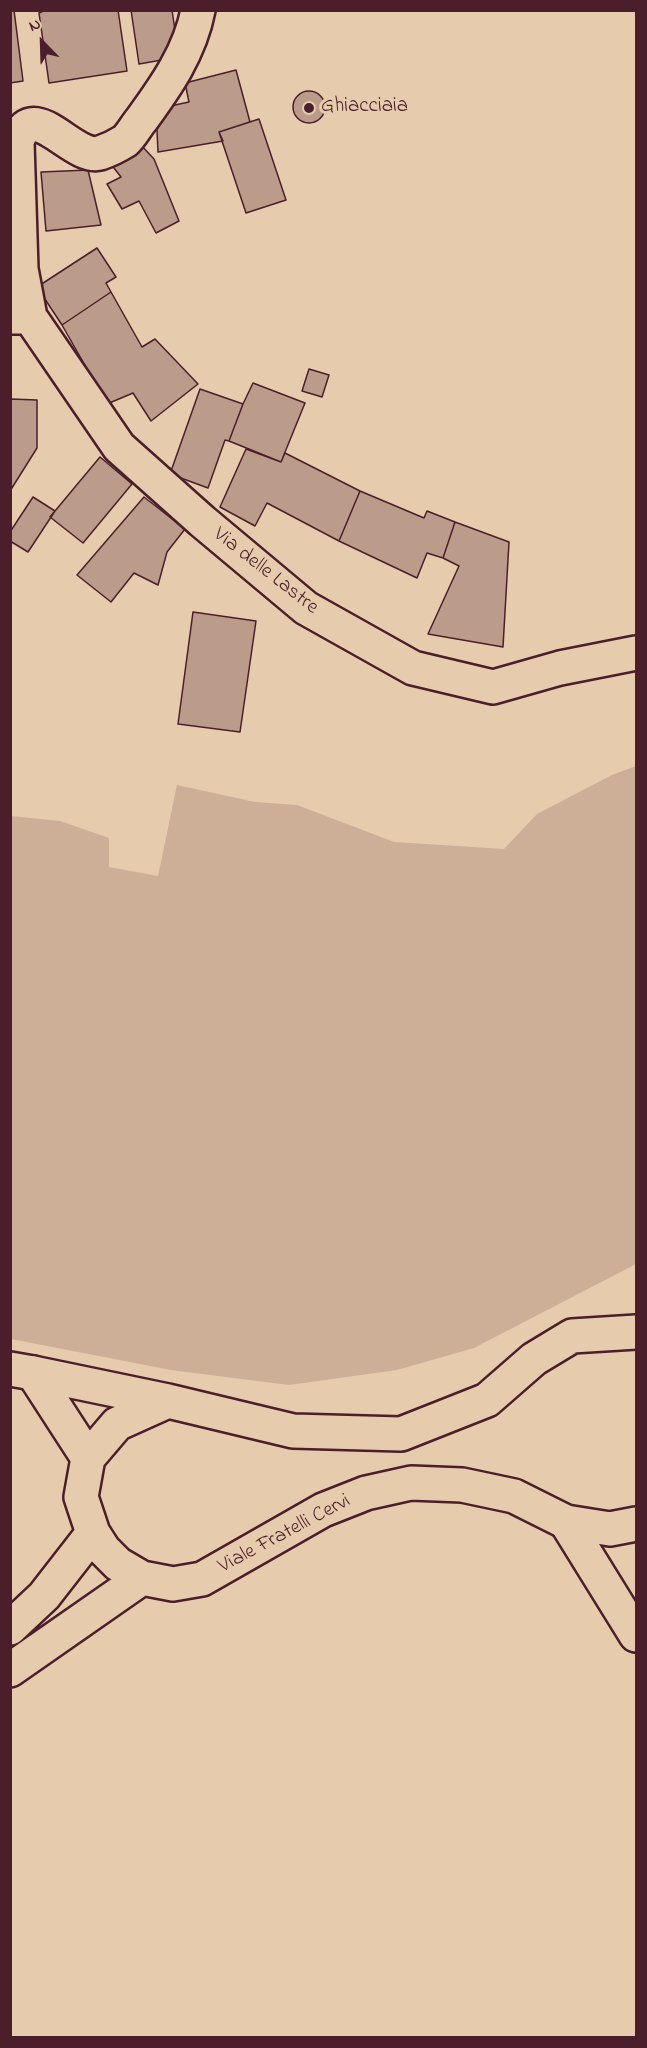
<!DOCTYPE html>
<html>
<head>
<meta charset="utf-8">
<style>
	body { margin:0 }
	#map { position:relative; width:647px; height:2048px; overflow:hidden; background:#e6cbad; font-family:"Indie Flower",sans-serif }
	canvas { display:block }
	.frame { position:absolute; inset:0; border:12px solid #4a1f2b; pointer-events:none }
	.north { position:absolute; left:12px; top:12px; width:60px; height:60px; -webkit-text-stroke:4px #e6cbad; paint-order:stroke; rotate:337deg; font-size:16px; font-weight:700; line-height:24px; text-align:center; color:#4a1f2b }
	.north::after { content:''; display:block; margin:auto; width:21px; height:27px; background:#4a1f2b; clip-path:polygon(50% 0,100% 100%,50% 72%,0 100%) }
</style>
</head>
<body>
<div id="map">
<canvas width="647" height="2048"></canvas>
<div class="frame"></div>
<div class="north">N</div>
</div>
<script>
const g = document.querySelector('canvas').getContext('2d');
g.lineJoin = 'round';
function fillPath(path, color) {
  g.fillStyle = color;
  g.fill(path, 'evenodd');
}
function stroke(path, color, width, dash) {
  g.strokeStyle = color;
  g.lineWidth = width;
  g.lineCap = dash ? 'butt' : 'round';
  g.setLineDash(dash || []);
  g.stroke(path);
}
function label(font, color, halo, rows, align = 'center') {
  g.font = font + ' "Indie Flower",sans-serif';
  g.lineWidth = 6;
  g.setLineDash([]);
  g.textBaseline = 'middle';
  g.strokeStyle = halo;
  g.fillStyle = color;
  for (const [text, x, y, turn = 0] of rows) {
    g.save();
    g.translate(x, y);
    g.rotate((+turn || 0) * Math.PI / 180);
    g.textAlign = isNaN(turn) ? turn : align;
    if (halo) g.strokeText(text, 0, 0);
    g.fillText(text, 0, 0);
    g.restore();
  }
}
const green = new Path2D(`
	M636,766V1264L474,1348L397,1370L289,1385L171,1370L11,1339V816L60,821L109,838V867L158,876L177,785L255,802L297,805L394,842L504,849L537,814L612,775Z`);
const building = new Path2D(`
	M10,10H14L23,81L10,83Z
	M46,10H118L127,71L49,83L39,13Z
	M131,10H172L179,57L139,64Z
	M236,70L250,122L219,132L223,141L158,152L156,109L189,102L185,83Z
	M293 107a16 16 0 1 1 32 0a16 16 0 1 1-32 0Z
	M259,119L286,200L246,213L219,132Z
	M139,143L154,159L179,221L156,233L139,201L122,209L107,184L121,177L110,163Z
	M88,170L101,225L46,231L41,172Z
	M97,248L116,277L106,283L111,292L62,325L37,287Z
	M111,292L142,347L155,339L198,384L151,421L133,393L107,404L62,325Z
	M309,369L329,375L322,397L302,391Z
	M253,383L305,403L281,462L229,441L243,404Z
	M200,389L243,404L229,441L225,440L208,488L170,474Z
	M10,399L37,400V448L10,491Z
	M246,449L281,462L285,453L360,491L339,541L267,503L255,526L220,507Z
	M100,457L132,484L83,543L50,517Z
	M360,491L424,518L427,511L455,522L443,558L427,553L417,578L339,541Z
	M33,497L55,511L28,552L10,541V532Z
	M144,497L185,529L167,552L158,585L134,573L111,602L77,575Z
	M455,522L509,542L503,647L428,634L459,566L443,558Z
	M193,612L256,621L240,732L178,724Z`);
const street = new Path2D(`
	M10,317H30L119,447L202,521L306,608L413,668L493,687L560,668L636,653
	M30,317L21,269L17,142C32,94 73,161 100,153C109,150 117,146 125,141C131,136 136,126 142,119C166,86 190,52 198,10
	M10,1369L33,1373
	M566,1522L636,1635`);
const primary = new Path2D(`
	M33,1373L168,1401L293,1431L401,1434L487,1400L534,1359L572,1336L636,1332
	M33,1373L88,1458
	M168,1401L117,1424L88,1458L81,1497L93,1533L104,1550L118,1564L142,1578L173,1584L202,1579L323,1510L366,1493L411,1483L462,1485L514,1496L566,1522L610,1529L636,1524
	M10,1628L44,1596L93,1533
	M10,1670L142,1578`);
const markers = [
	[309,108,6,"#4a1f2b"]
];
const poiNames = [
	["Ghiacciaia",321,108]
];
const streetNames = [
	["Via delle Lastre",265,572,38],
	["Viale Fratelli Cervi",285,1535,-28]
];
fillPath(green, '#cdaf98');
fillPath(building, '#bb9b89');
stroke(building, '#4a1f2b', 1.5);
stroke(street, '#4a1f2b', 38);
stroke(primary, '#4a1f2b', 38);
stroke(street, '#e6cbad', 33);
stroke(primary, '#e6cbad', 33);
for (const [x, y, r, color] of markers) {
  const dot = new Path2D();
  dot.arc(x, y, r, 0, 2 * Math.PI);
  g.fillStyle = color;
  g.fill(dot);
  stroke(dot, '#e6cbad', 2);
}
label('21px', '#4a1f2b', '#e6cbad', poiNames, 'left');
label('21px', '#4a1f2b', '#e6cbad', streetNames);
</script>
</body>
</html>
